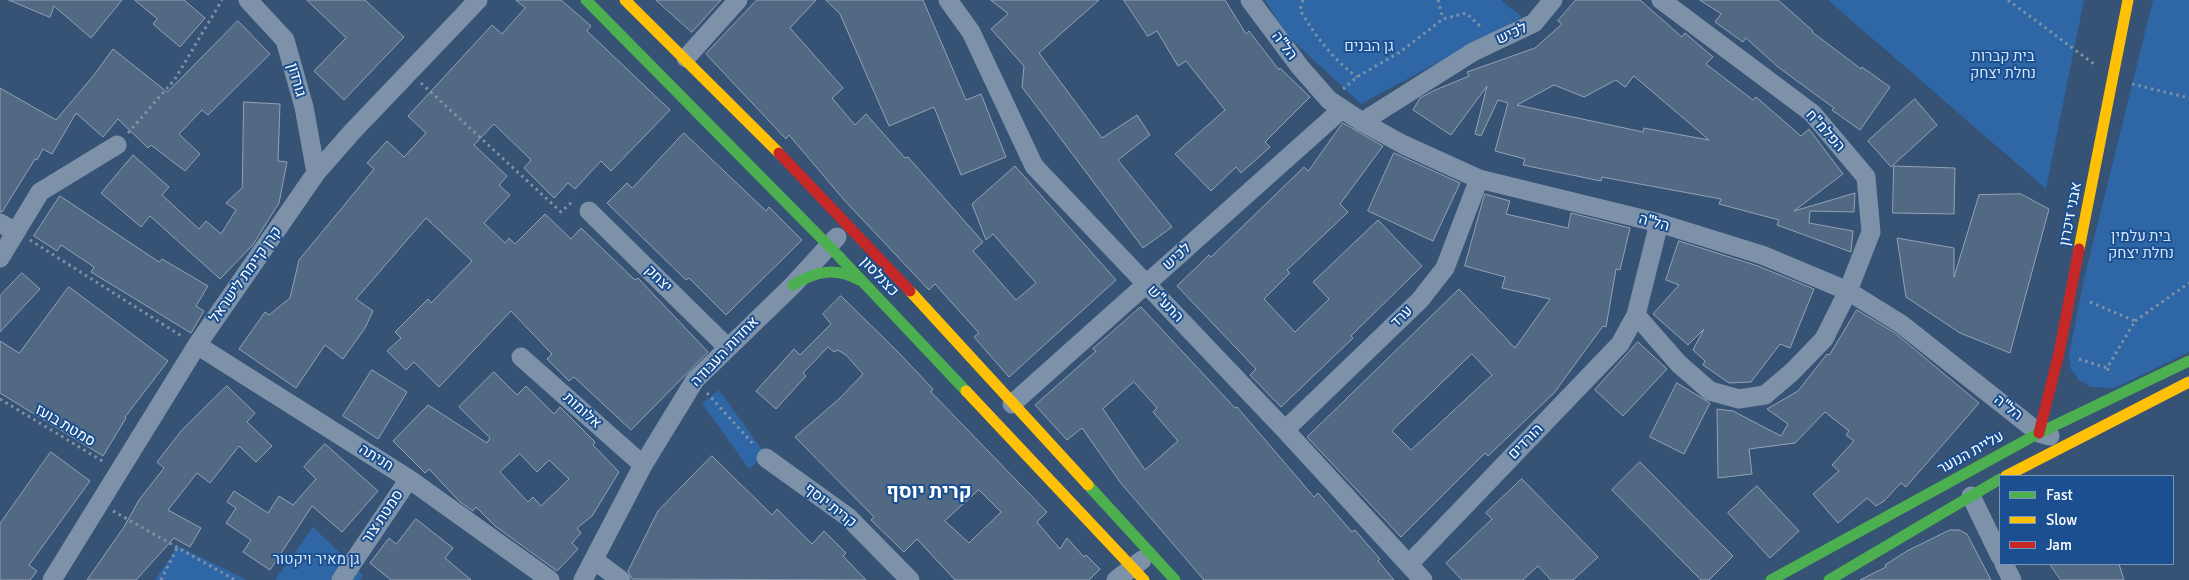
<!DOCTYPE html>
<html>
<head>
<meta charset="utf-8">
<style>
	body { margin:0 }
	#map { position:relative; width:2189px; height:580px; overflow:hidden; background:#365274; font-family:Signika,sans-serif }
	canvas { display:block }
	.legend { position:absolute; left:1999px; top:475px; width:175px; height:90px; box-sizing:border-box; background:#1b4f8f; border:1px solid #7695bc; margin:0; padding:6px 9px; list-style:none; font-size:15px; color:#fff }
	.legend li { display:flex; align-items:center; gap:10px; height:25px }
	.legend b { width:25px; border:1px solid #7695bc }
</style>
</head>
<body>
<div id="map">
<canvas width="2189" height="580"></canvas>
<ul class="legend">
<li><b style="height:6px;background:#4caf50"></b>Fast</li>
<li><b style="height:6px;background:#ffc107"></b>Slow</li>
<li><b style="height:6px;background:#c62828"></b>Jam</li>
</ul>
</div>
<script>
const g = document.querySelector('canvas').getContext('2d');
g.lineJoin = 'round';
function fillPath(path, color) {
  g.fillStyle = color;
  g.fill(path, 'evenodd');
}
function stroke(path, color, width, dash) {
  g.strokeStyle = color;
  g.lineWidth = width;
  g.lineCap = dash ? 'butt' : 'round';
  g.setLineDash(dash || []);
  g.stroke(path);
}
function label(font, color, halo, rows, align = 'center') {
  g.font = font + ' Signika,Heebo,sans-serif';
  g.lineWidth = 4;
  g.setLineDash([]);
  g.textBaseline = 'middle';
  g.strokeStyle = halo;
  g.fillStyle = color;
  for (const [text, x, y, turn = 0] of rows) {
    g.save();
    g.translate(x, y);
    g.rotate((+turn || 0) * Math.PI / 180);
    g.textAlign = isNaN(turn) ? turn : align;
    if (halo) g.strokeText(text, 0, 0);
    g.fillText(text, 0, 0);
    g.restore();
  }
}
const green = new Path2D(`
	M1265,0H1501L1522,17L1361,104L1287,35Z
	M1828,0H2084L2046,189Z
	M2153,0H2189V352L2115,388L2091,387L2079,380L2070,368L2069,355L2084,279Z
	M719,390L766,455L749,469L702,403Z
	M313,527L363,575L360,580H275Z
	M178,546L247,580H155Z`);
const building = new Path2D(`
	M9,0H122L91,38L54,6L50,17Z
	M135,0H184L205,18L180,47L153,24L157,19Z
	M307,0H365L404,37L344,100L314,71L346,38Z
	M516,0H561L591,26L587,31L670,110L611,171L601,161L575,189L568,183L554,198L524,168L531,160L494,124L474,145L507,176L499,185L510,195L484,223L505,243L509,238L515,244L545,214L571,239L581,228L635,280L638,278L708,352L631,430L574,377L569,381L547,359L552,354L511,311L439,387L414,362L406,370L387,351L401,338L395,332L428,299L431,303L472,261L426,218L356,299L373,311L365,328L343,359L325,345L296,388L239,349L265,312L269,315L290,298L299,260L374,169L367,163L387,141L404,157L426,133L408,116L492,25L502,34L525,8Z
	M656,0H721L692,32Z
	M757,0H816L790,28L843,88L832,98L855,125L866,114L905,158L908,157L983,242L973,251L1016,300L1036,283L993,234L986,240L972,204L1015,166L1116,280L1009,377L974,337L979,333L935,284L929,290L845,201L789,135L786,139L706,54Z
	M826,0H923L966,100L981,94L1006,157L961,175L934,107L889,126L840,14Z
	M991,0H1099L1039,53L1102,138L1137,115L1150,135L1118,160L1172,227L1143,248L1022,87L1024,66L991,29L1008,14Z
	M1124,0H1225L1246,34L1249,31L1279,70L1280,68L1310,97L1265,142L1270,147L1241,173L1236,167L1211,191L1175,154L1225,110L1186,61L1178,66L1157,31L1148,36Z
	M1576,0H1640L1682,37L1685,33L1713,57L1706,64L1753,100L1756,97L1801,136L1809,129L1843,174L1794,211L1855,193L1854,212L1810,211L1809,223L1853,231L1851,252L1777,225L1779,220L1719,204L1721,199L1602,177L1601,181L1523,165L1525,159L1495,151L1508,103L1498,100L1481,136L1475,134L1487,86L1451,135L1413,110L1420,98L1433,91L1469,76L1467,72L1535,48L1562,24L1558,21ZM1634,76L1709,140L1644,128L1643,132L1517,105L1554,85L1584,97L1616,80L1625,87Z
	M1700,0H1778L1813,31L1812,32L1861,69L1862,67L1890,87L1860,130L1832,110L1834,108L1778,67L1746,38L1743,42L1715,22L1721,14Z
	M238,21L270,54L208,115L202,110L179,134L200,154L185,171L151,145L148,148L118,119L103,137L76,113L52,154L43,149L37,160L35,159L2,212H0V88L56,120L94,75L113,49L167,92Z
	M1915,99L1937,125L1891,167L1868,141Z
	M244,102L280,104L278,161L287,162L279,203L252,246L220,279L150,216L141,227L101,193L133,155L169,187L162,195L199,229L206,221L221,234L236,210L226,203L242,188Z
	M1343,123L1383,146L1340,204L1348,212L1287,270L1290,273L1264,299L1295,332L1329,299L1313,282L1378,220L1422,266L1351,336L1353,338L1281,407L1250,375L1256,369L1177,286L1209,255L1211,257L1304,167L1308,171Z
	M684,133L766,211L769,207L802,240L726,315L689,278L686,280L607,203L627,183L632,188Z
	M1394,153L1460,183L1433,241L1368,211Z
	M1894,166L1955,168L1954,214L1893,213Z
	M1485,194L1510,201L1506,214L1568,228L1571,213L1630,228L1620,270L1616,269L1606,327L1603,326L1554,393L1488,456L1485,453L1401,537L1307,437L1459,289L1515,348L1550,299L1502,288L1505,277L1465,266ZM1472,354L1492,375L1411,450L1392,431Z
	M2021,194L2049,209L2010,353L1960,333L1906,297L1897,238L1954,248V277L1979,195Z
	M60,196L159,262L162,259L208,286L196,306L204,311L191,333L91,272L94,267L61,245L57,251L34,236Z
	M1679,241L1758,266L1814,289L1790,348L1780,344L1751,382L1729,383L1703,365L1705,361L1693,350L1704,329L1688,345L1653,314L1679,285L1666,280Z
	M22,273L40,289L0,332V296Z
	M69,287L168,361L125,417L126,418L103,456L0,393V341L19,353Z
	M841,296L897,351L933,389L931,392L1047,512L1037,522L1060,549L1067,538L1084,557L1086,555L1100,569L1089,580H955L917,539L904,552L871,520L874,517L795,437L839,399L863,374L846,355L838,350L834,352L828,347L803,373L806,376L776,409L756,391L794,349L800,355L831,324L823,314ZM979,490L1001,512L969,543L945,521Z
	M1141,307L1235,408L1237,407L1314,497L1318,493L1352,532L1355,530L1380,559L1378,561L1394,580H1204L1120,482L1082,428L1067,440L1035,405L1096,351L1093,349ZM1134,382L1157,408L1153,412L1178,441L1145,470L1103,409Z
	M1857,310L1895,333L1979,403L1906,487L1901,483L1884,501L1876,506L1867,498L1838,523L1813,494L1839,471L1832,465L1854,441L1846,435L1849,431L1825,412L1795,443L1749,449L1752,474L1718,478L1717,409L1733,411L1781,436L1788,424L1767,409L1798,391L1827,354L1829,355Z
	M1638,342L1667,369L1623,416L1595,390Z
	M372,370L407,392L378,439L343,416Z
	M494,372L517,395L526,386L554,414L560,407L595,442L593,445L619,472L592,516L577,528L581,533L572,543L578,549L557,571L495,526L476,507L473,511L460,502L429,469L425,473L393,441L428,405L487,443L490,438L459,407ZM520,454L537,472L549,460L569,479L541,506L533,497L528,502L500,472Z
	M1677,383L1710,403L1684,454L1650,437Z
	M227,386L255,413L247,422L272,446L256,462L239,446L210,483L197,473L168,510L201,528L190,547L174,538L136,580H87L124,527L139,500L164,468L157,462L182,430Z
	M325,444L378,491L342,532L312,506L270,570L243,552L251,540L226,523L236,508L227,502L234,491L268,513L279,496L293,505L316,479L304,467Z
	M51,452L90,481L29,565L37,571L30,580H0V524Z
	M712,456L772,515L777,509L812,544L824,531L846,553L843,556L866,580L632,579L628,571L658,511Z
	M1640,462L1733,556L1709,580H1701L1612,490Z
	M1522,479L1598,557L1573,580H1551L1538,566L1523,580H1462L1446,563L1492,519L1486,513Z
	M1757,486L1799,531L1770,558L1728,513Z
	M416,519L453,548L445,558L471,580H391L370,563L389,538L396,544Z
	M1950,530H1959L1967,534L1991,580H1860L1886,567L1885,565L1907,551Z
	M2050,564H2119L2124,580H2061Z`);
const path = new Path2D(`
	M1303,0L1300,10C1316,37 1332,58 1357,77
	M1438,0L1443,19
	M2008,0L2094,64
	M421,83L561,212L574,200
	M2132,84L2189,98
	M1343,89L1357,77L1400,52L1443,19L1466,13L1482,28
	M128,133L175,79L222,0
	M30,240L183,337
	M2090,302L2135,321L2107,368L2111,374
	M2135,321L2189,283
	M2079,359L2107,368
	M707,393L755,446
	M0,399L104,462
	M113,511L235,580
	M161,580L178,546`);
const street = new Path2D(`
	M248,0L285,40L304,107L316,173
	M948,0L971,32L1034,166L1285,430L1423,580
	M1250,0L1300,67L1329,100L1362,122L1404,145L1479,179L1659,223L1762,255L1848,291L1901,324L2039,433L2050,436
	M686,58L738,0
	M1362,122L1473,52L1534,23L1553,0
	M589,211L727,347
	M0,223L16,232
	M1659,223L1636,315L1679,364L1710,391L1739,399L1765,395L1792,372L1824,339L1848,291L1871,232L1866,177L1812,113L1661,0
	M0,258L40,192L117,145
	M197,345L409,479L550,580
	M521,357L643,465
	M1012,404L1341,110
	M1285,430L1420,300L1445,268L1479,179
	M766,458L848,517L910,580
	M1971,496L2000,556
	M594,560L621,580
	M1409,564L1620,344L1636,315
	M2004,564L2012,580
	M52,580L197,345L316,173L352,132L478,0
	M341,580L409,479
	M583,580L643,465L695,380L793,285L837,237
	M1116,580L1142,560`);
const fast = new Path2D(`
	M586,0L830,247L966,391
	M793,285C816,271 835,267 859,280
	M1088,485L1175,580
	M1771,580L2039,433L2189,361
	M1829,580L2000,479`);
const slow = new Path2D(`
	M625,0L779,153
	M2079,249L2128,0
	M910,291L1088,485
	M966,391L1144,580
	M2006,476L2189,382`);
const jam = new Path2D(`
	M779,153L910,291
	M2039,433L2059,353L2079,249`);
const streetNames = [
	["לכיש",1512,34,-25],
	["הל\"ה",1284,46,53],
	["גורדון",296,80,74],
	["הפלמ\"ח",1825,131,48],
	["אבני זיכרון",2071,214,-79],
	["הל\"ה",1654,223,15],
	["לכיש",1177,257,-42],
	["קרן קיימת לישראל",246,275,-55],
	["כצנלסון",879,277,47],
	["יצחק",658,279,45],
	["התע\"ש",1165,304,46],
	["ערד",1402,317,-44],
	["אחדות העבודה",725,352,-46],
	["הל\"ה",2008,408,38],
	["אלומות",582,411,42],
	["סמטת בועז",65,426,31],
	["הורדים",1526,442,-46],
	["עליית הנוער",1971,453,-29],
	["חניתה",376,458,32],
	["קרית יוסף",830,506,38],
	["סמטת צור",383,517,-56]
];
const parkNames = [
	["גן הבנים",1369,47],
	["בית קברות",2003,57],
	["נחלת יצחק",2003,74],
	["בית עלמין",2141,237],
	["נחלת יצחק",2141,254],
	["גן מאיר ויקטור",316,560]
];
const districtNames = [
	["קרית יוסף",929,493]
];
fillPath(green, '#2f66a5');
fillPath(building, '#526984');
stroke(building, '#92a2b6', 1);
stroke(path, '#7d92a8', 3, [2.5, 4]);
stroke(street, '#7d92a8', 19);
stroke(fast, '#4caf50', 11);
stroke(slow, '#ffc107', 11);
stroke(jam, '#c62828', 11);
label('15px', '#fff', '#1b4f8f', streetNames);
label('15px', '#cfe3fa', '#1b4f8f', parkNames);
label('bold 20px', '#fff', '#1b4f8f', districtNames);
</script>
</body>
</html>
